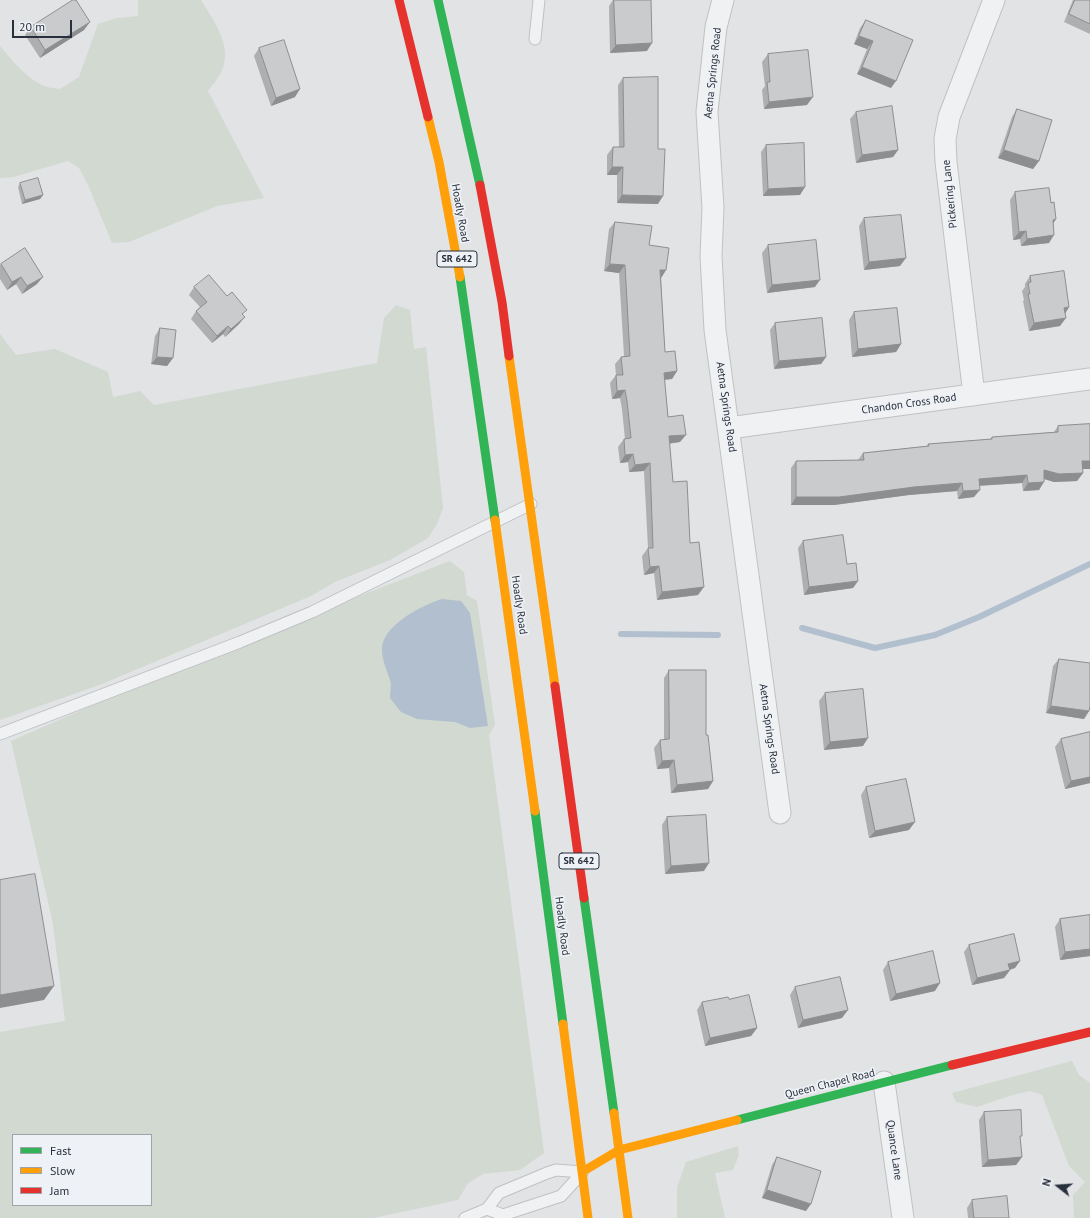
<!DOCTYPE html>
<html>
<head>
<meta charset="utf-8">
<style>
	body { margin:0 }
	#map { position:relative; width:1090px; height:1218px; overflow:hidden; background:#e1e3e5; font-family:"PT Sans",sans-serif }
	canvas { display:block }
	.legend { position:absolute; left:12px; top:1134px; width:140px; height:72px; box-sizing:border-box; background:#eef1f5; border:1px solid #9fa4ab; margin:0; padding:5px 7px; list-style:none; font-size:12px; color:#29303d }
	.legend li { display:flex; align-items:center; gap:8px; height:20px }
	.legend b { width:20px; border:1px solid #9fa4ab }
	.north { position:absolute; left:1038px; top:1166px; width:40px; height:40px; -webkit-text-stroke:3px #eef1f5; paint-order:stroke; rotate:287deg; font-size:11px; font-weight:700; line-height:16px; text-align:center; color:#29303d }
	.north::after { content:''; display:block; margin:auto; width:14px; height:18px; background:#29303d; clip-path:polygon(50% 0,100% 100%,50% 72%,0 100%) }
	.scale { position:absolute; left:12px; top:20px; width:60px; height:18px; box-sizing:border-box; border:2px solid #29303d; border-top:0; padding-left:5px; font-size:12px; line-height:14px; white-space:nowrap; color:#29303d; -webkit-text-stroke:3px #eef1f5; paint-order:stroke }
</style>
</head>
<body>
<div id="map">
<canvas width="1090" height="1218"></canvas>
<ul class="legend">
<li><b style="height:5px;background:#30b455"></b>Fast</li>
<li><b style="height:5px;background:#ff9f0a"></b>Slow</li>
<li><b style="height:5px;background:#e5322d"></b>Jam</li>
</ul>
<div class="north">N</div>
<div class="scale">20 m</div>
</div>
<script>
const g = document.querySelector('canvas').getContext('2d');
g.lineJoin = 'round';
function fillPath(path, color) {
  g.fillStyle = color;
  g.fill(path, 'evenodd');
}
function stroke(path, color, width, dash) {
  g.strokeStyle = color;
  g.lineWidth = width;
  g.lineCap = dash ? 'butt' : 'round';
  g.setLineDash(dash || []);
  g.stroke(path);
}
function label(font, color, halo, rows, align = 'center') {
  g.font = font + ' "PT Sans",sans-serif';
  g.lineWidth = 3.5;
  g.setLineDash([]);
  g.textBaseline = 'middle';
  g.strokeStyle = halo;
  g.fillStyle = color;
  for (const [text, x, y, turn = 0] of rows) {
    g.save();
    g.translate(x, y);
    g.rotate((+turn || 0) * Math.PI / 180);
    g.textAlign = isNaN(turn) ? turn : align;
    if (halo) g.strokeText(text, 0, 0);
    g.fillText(text, 0, 0);
    g.restore();
  }
}
const green = new Path2D(`
	M138,0H201C213,20 233,46 222,70C219,78 212,85 208,91L264,198L217,206L129,242L112,243L88,185L79,168L68,161L13,177L0,178V46C12,60 27,79 44,86C49,88 55,88 60,89L79,77L98,24L117,18L138,16Z
	M396,305L410,310L414,349L426,347L443,508L437,524L428,538L390,560L335,582L311,596L102,684L0,720V334L16,355L55,349L108,372L113,397L140,391L154,405L377,363L384,318Z
	M450,561L464,572L467,595L477,601L495,725L489,735L544,1153L520,1170L483,1174L468,1183L458,1200L373,1218H0V1032L65,1021L53,924L11,741L214,652ZM13,1135H151V1205H13Z
	M1072,1061L1079,1075L1090,1083V1218H1074L1073,1195L1085,1182L1069,1166L1042,1095L1030,1091L1009,1096L977,1107L956,1102L952,1093Z
	M738,1146L739,1155L733,1170L715,1173L725,1218H677V1187L686,1162Z`);
const water = new Path2D(`
	M442,599L461,601L470,613L488,726L470,728L455,722L417,719L401,712L390,698C390,692 392,685 390,680C387,670 382,660 382,650C381,626 422,605 442,599Z`);
const stream = new Path2D(`
	M802,628L875,648L935,635L979,617L1090,564
	M621,634L718,635`);
const lane = new Path2D(`
	M535,39L539,0
	M0,734L240,642L312,612L531,504
	M487,1209L503,1215L561,1196L582,1173
	M465,1218L487,1209L499,1193L547,1173L556,1170L582,1172`);
const street = new Path2D(`
	M723,0L716,27L707,112L713,208L711,256L715,330L780,813
	M974,395L946,162L945,139L949,117L994,0
	M729,428L1090,379
	M884,1082L903,1218`);
const fast = new Path2D(`
	M438,0L480,185
	M460,277L495,520
	M535,811L563,1024
	M584,898L614,1113
	M737,1120L952,1065`);
const slow = new Path2D(`
	M428,117L439,162L460,277
	M509,356L555,686
	M495,520L535,811
	M563,1024L588,1218
	M614,1113L628,1218
	M582,1172L619,1150L737,1120`);
const jam = new Path2D(`
	M399,0L428,117
	M480,185L502,302L509,356
	M555,686L584,898
	M952,1065L1090,1032`);
const wall = new Path2D(`
	M613,0H651L647,51L610,53L609,6Z
	M1073,0H1090V34L1064,22Z
	M866,20L891,88L857,74L867,49L854,44L860,28Z
	M31,27L84,30L40,58L25,35Z
	M259,48L295,97L271,106L254,56Z
	M768,54L807,105L764,109L762,90L765,86L762,62Z
	M623,78L658,204L617,203V175H607V155L613,147H619L618,85Z
	M1017,109L1039,161L1033,169L998,158L1012,117Z
	M856,112L898,150L893,157L856,163L850,119Z
	M766,145L800,195L763,196L761,152Z
	M20,183L43,195L40,199L22,204L18,187Z
	M1015,192L1051,203L1056,219L1053,224L1049,243L1021,246L1020,239L1013,240L1010,200Z
	M864,218L900,266L864,270L859,226Z
	M615,222L649,245L666,270L661,278L665,352L677,371L672,379L664,380L668,417L680,442L669,444L673,482L690,543L698,595L657,600L654,573L644,575L642,556L648,548L644,471L629,472L628,462L620,463L618,447L624,439H625L622,409L620,398L612,399L610,383L616,375L615,364L621,357L624,356L619,273L604,271L609,229Z
	M768,245L815,287L767,293L762,253Z
	M1,264L37,284L22,294L16,284L7,290L0,279V265Z
	M1030,276L1069,307L1065,314L1060,326L1029,331L1023,301L1024,300L1022,291L1025,287V284Z
	M194,287L227,296L243,315L239,324L225,337L223,334L212,343L191,319L196,311L200,307L189,295Z
	M854,312L901,344L896,352L852,357L849,320Z
	M775,323L826,357L821,364L774,369L770,330Z
	M160,328L173,358L167,366L151,364L155,336Z
	M1090,424V469H1082L1083,473L1077,481L1054,482L1044,479L1039,490L1023,491L1022,483L979,486L974,497L958,499L957,491L909,495L834,505H791V468L796,461L858,460L863,453L927,446L928,444L990,439L992,437L1054,432L1058,426Z
	M803,541L847,564L858,581L853,588L804,595L798,548Z
	M1059,659L1089,711L1084,719L1046,713L1053,666Z
	M669,670L706,735L713,781L708,789L671,793L669,768L657,769L654,748L660,740H664V678Z
	M825,693L863,746L824,750L819,701Z
	M1090,732V783L1065,789L1055,747L1061,739Z
	M866,787L909,830L869,838L861,795Z
	M667,817L704,871L665,874L662,825Z
	M1090,915V956L1060,960L1055,927L1060,919Z
	M969,945L1015,968L1010,970L1004,978L972,985L964,952Z
	M888,962L935,991L890,1001L883,970Z
	M795,987L842,1018L798,1028L790,995Z
	M729,999L757,1028L751,1036L705,1046L697,1010L702,1002Z
	M984,1112L1020,1139L1022,1157L1016,1165L982,1167L979,1120Z
	M777,1157L806,1211L762,1198L772,1165Z
	M972,1200L1009,1218H968L967,1208Z`);
const shadedWall = new Path2D(`
	M90,22L84,30L40,58L45,50Z
	M859,36L873,41L867,49L854,44Z
	M652,43L647,51L610,53L616,45Z
	M862,67L896,81L891,88L857,74Z
	M300,89L295,97L271,106L276,98Z
	M813,97L807,105L764,109L769,102Z
	M898,150L893,157L856,163L862,155Z
	M1004,150L1039,161L1033,169L998,158Z
	M612,167H623L617,175H607Z
	M805,187L800,195L763,196L768,189Z
	M43,195L40,199L22,204L25,200Z
	M622,195L663,196L658,204L617,203Z
	M1056,219L1051,227L1053,220Z
	M1026,231L1020,239L1013,240L1019,232Z
	M1054,235L1049,243L1021,246L1027,239Z
	M906,258L900,266L864,270L869,262Z
	M610,264L625,265L619,273L604,271Z
	M660,270H666L661,278Z
	M21,277L16,284L7,290L12,282Z
	M43,277L37,284L22,294L27,286Z
	M820,280L815,287L767,293L772,285Z
	M1069,307L1064,315V308Z
	M245,317L239,324L225,337L231,329Z
	M1066,318L1060,326L1029,331L1034,323Z
	M228,326L223,334L212,343L217,336Z
	M901,344L896,352L852,357L858,349Z
	M157,357L173,358L167,366L151,364Z
	M826,357L821,364L774,369L779,361Z
	M677,371L672,379L658,380L664,373Z
	M625,390L620,398L612,399L617,391Z
	M686,435L680,442L663,444L669,436Z
	M633,454L628,462L620,463L625,455Z
	M1082,461H1090V469H1076Z
	M650,463L644,471L629,472L635,465Z
	M1044,470L1083,473L1077,481L1054,482L1038,477Z
	M1027,475L1022,483L973,486L979,479Z
	M1044,482L1039,490L1023,491L1028,483Z
	M962,483L957,491L909,495L834,505H791L796,497Z
	M980,490L974,497L958,499L963,491Z
	M659,566L654,573L644,575L650,567Z
	M858,581L853,588L804,595L809,587Z
	M704,587L698,595L657,600L662,592Z
	M1051,706L1089,711L1084,719L1046,713Z
	M868,738L863,746L824,750L830,742Z
	M674,760L669,768L657,769L662,761Z
	M1090,777V783L1065,789L1071,781Z
	M713,781L708,789L671,793L677,785Z
	M915,822L909,830L869,838L875,831Z
	M709,863L704,871L665,874L671,866Z
	M1090,949V956L1060,960L1065,952Z
	M1020,961L1015,968L1003,971L1008,964Z
	M1010,970L1004,978L972,985L977,978Z
	M940,983L935,991L890,1001L896,994Z
	M54,986L44,1000L0,1008V995Z
	M848,1010L842,1018L798,1028L803,1020Z
	M757,1028L751,1036L705,1046L710,1038Z
	M1022,1157L1016,1165L982,1167L988,1160Z
	M767,1190L811,1204L806,1211L762,1198Z`);
const building = new Path2D(`
	M73,0H76L90,22L45,50L31,27Z
	M614,0H651L652,43L616,45Z
	M1075,0H1090V24L1069,14Z
	M866,20L913,40L896,81L862,67L873,41L859,36Z
	M284,40L300,89L276,98L259,48Z
	M808,50L813,97L769,102L767,82H770L768,54Z
	M658,77V149H665L663,196L622,195L623,167H612L613,147H624L623,78Z
	M892,106L898,150L862,155L856,112Z
	M1017,109L1052,120L1039,161L1004,150Z
	M804,143L805,187L768,189L766,145Z
	M38,178L43,195L25,200L20,183Z
	M1049,188L1051,203L1054,202L1056,219L1053,220L1054,235L1027,239L1026,231L1019,232L1015,192Z
	M901,215L906,258L869,262L864,218Z
	M615,222L652,226L649,245L669,248L666,270H660L665,352L675,351L677,371L664,373L668,417L683,415L686,435L669,436L673,482L687,481L690,543L699,542L704,587L662,592L659,566L650,567L648,548H653L650,463L635,465L633,454L625,455L624,439L631,438L627,401L625,390L617,391L616,375H623L621,357L630,356L625,265L610,264Z
	M816,240L820,280L772,285L768,245Z
	M25,248L43,277L27,286L21,277L12,282L1,264Z
	M1064,271L1069,307L1064,308L1066,318L1034,323L1028,294H1030L1028,283L1031,282L1030,276Z
	M209,275L227,296L232,292L247,310L242,314L245,317L231,329L228,326L217,336L196,311L207,302L194,287Z
	M897,308L901,344L858,349L854,312Z
	M822,318L826,357L779,361L775,323Z
	M160,328L176,330L173,358L157,357Z
	M1090,424V461H1082L1083,473L1059,474L1044,470V482L1028,483L1027,475L979,479L980,490L963,491L962,483L914,487L839,497H796V461L864,460L863,453L929,446L928,444L992,439V437L1058,432V426Z
	M843,535L847,564L856,563L858,581L809,587L803,541Z
	M1059,659L1090,663V706L1089,711L1051,706Z
	M669,670H706V735H708L713,781L677,785L674,760L662,761L660,740L669,739Z
	M863,689L868,738L830,742L825,693Z
	M1090,732V777L1071,781L1061,739Z
	M906,779L915,822L875,831L866,787Z
	M706,815L709,863L671,866L667,817Z
	M35,874L54,986L0,995V880Z
	M1090,915V949L1065,952L1060,919Z
	M1014,934L1020,961L1008,964L1010,970L977,978L969,945Z
	M933,951L940,983L896,994L888,962Z
	M840,977L848,1010L803,1020L795,987Z
	M749,995L757,1028L710,1038L702,1002L728,997L729,999Z
	M1021,1110L1022,1136H1020L1022,1157L988,1160L984,1112Z
	M777,1157L821,1171L811,1204L767,1190Z
	M1007,1196L1009,1218H974L972,1200Z`);
const shields = [
	[457,259,40],
	[579,861,40]
];
const shieldNames = [
	["SR 642",457,259],
	["SR 642",579,861]
];
const streetNames = [
	["Aetna Springs Road",713,73,-84],
	["Pickering Lane",950,194,-96],
	["Hoadly Road",460,213,80],
	["Chandon Cross Road",909,404,-8],
	["Aetna Springs Road",726,407,82],
	["Hoadly Road",519,605,82],
	["Aetna Springs Road",769,729,82],
	["Hoadly Road",562,926,83],
	["Queen Chapel Road",830,1084,-14],
	["Quance Lane",894,1150,82]
];
fillPath(green, '#d1d9d1');
fillPath(water, '#b1bfce');
stroke(stream, '#b1bfce', 6);
stroke(lane, '#bfc1c3', 13);
stroke(street, '#bfc1c3', 23);
stroke(lane, '#f0f1f2', 11);
stroke(street, '#f0f1f2', 21);
stroke(fast, '#30b455', 9);
stroke(slow, '#ff9f0a', 9);
stroke(jam, '#e5322d', 9);
fillPath(wall, '#adafb0');
fillPath(shadedWall, '#8d8e90');
fillPath(building, '#c9cbcd');
stroke(building, '#8d8e90', 1);
for (const [x, y, w] of shields) {
  const box = new Path2D();
  box.roundRect(x - w / 2, y - 8, w, 16, 3);
  g.fillStyle = '#eef1f5';
  g.fill(box);
  stroke(box, '#29303d', 1);
}
label('bold 10px', '#29303d', null, shieldNames);
label('11px', '#29303d', '#eef1f5', streetNames);
</script>
</body>
</html>
